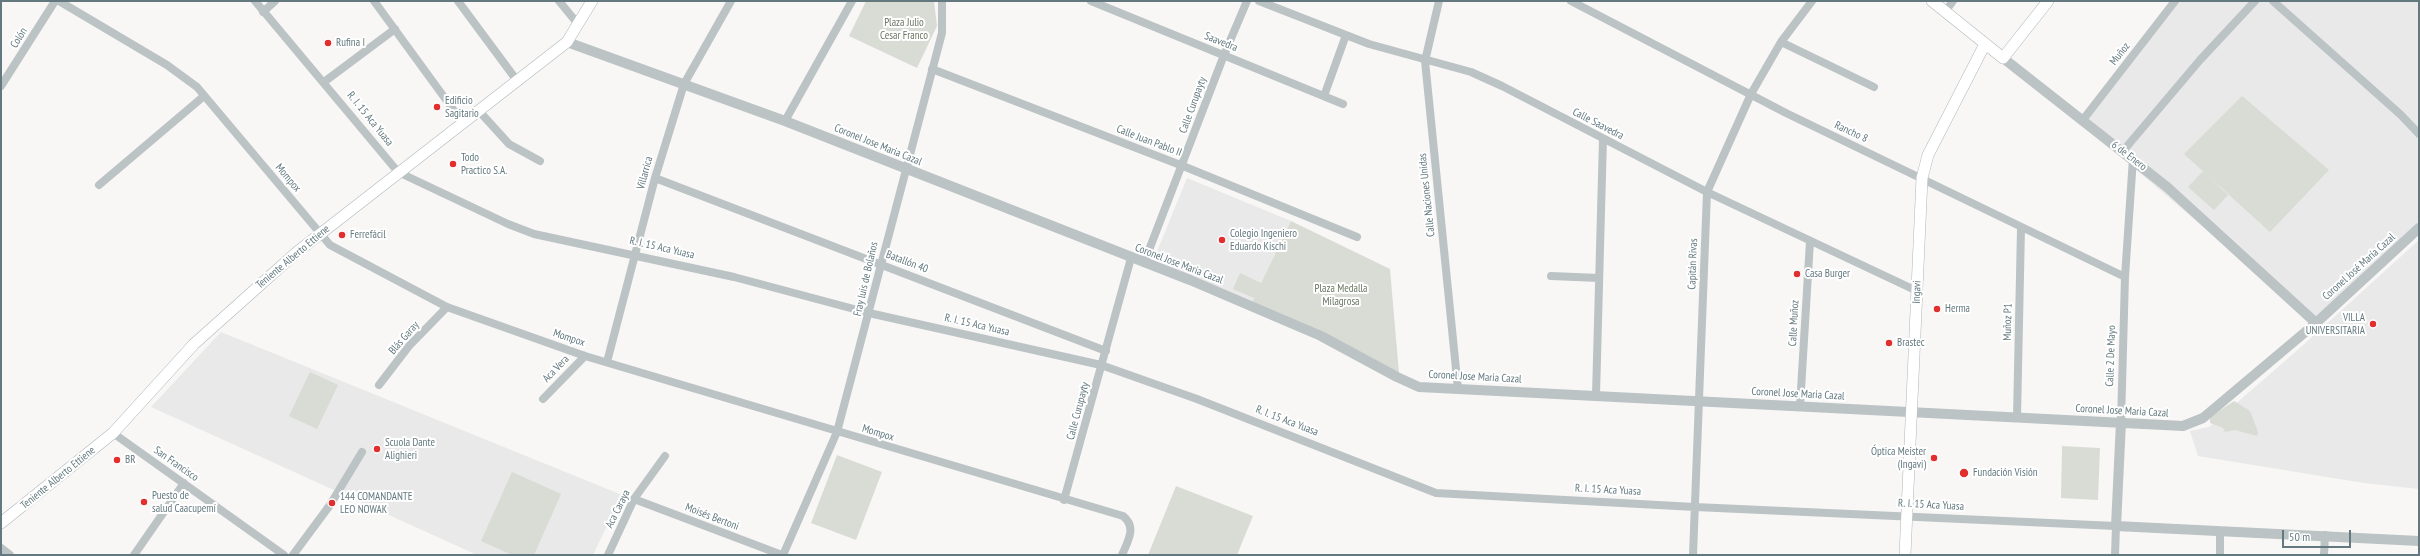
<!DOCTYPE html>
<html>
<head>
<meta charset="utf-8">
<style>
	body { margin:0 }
	#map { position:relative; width:2420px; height:556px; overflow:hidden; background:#f8f7f5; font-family:"PT Sans Narrow",sans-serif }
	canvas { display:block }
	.frame { position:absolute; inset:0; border:2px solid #63797f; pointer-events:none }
	.scale { position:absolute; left:2282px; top:530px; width:69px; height:18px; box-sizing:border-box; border:2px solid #63797f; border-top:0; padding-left:5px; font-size:12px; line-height:14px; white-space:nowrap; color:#63797f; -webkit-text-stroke:3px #fff; paint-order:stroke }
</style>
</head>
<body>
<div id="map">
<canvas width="2420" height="556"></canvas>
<div class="frame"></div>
<div class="scale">50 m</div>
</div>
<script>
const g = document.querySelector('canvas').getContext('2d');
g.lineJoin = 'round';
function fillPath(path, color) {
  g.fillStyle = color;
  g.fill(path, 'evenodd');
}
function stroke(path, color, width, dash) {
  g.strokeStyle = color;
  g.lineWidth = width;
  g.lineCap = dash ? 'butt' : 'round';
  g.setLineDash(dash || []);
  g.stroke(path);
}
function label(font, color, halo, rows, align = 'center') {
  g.font = font + ' "PT Sans Narrow",sans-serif';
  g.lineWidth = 4;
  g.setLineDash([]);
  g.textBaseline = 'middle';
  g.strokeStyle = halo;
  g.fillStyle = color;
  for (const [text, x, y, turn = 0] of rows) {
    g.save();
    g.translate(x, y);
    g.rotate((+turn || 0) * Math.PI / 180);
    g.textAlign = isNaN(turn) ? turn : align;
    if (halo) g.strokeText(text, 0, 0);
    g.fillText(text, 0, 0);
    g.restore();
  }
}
const built = new Path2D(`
	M2172,1H2419V224L2314,321L2081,123Z
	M1187,178L1291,221L1251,303L1154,259Z
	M2419,240V489L2364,483L2198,456L2190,431L2209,427L2301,347Z
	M221,332L622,495L593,555H477L151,407Z`);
const green = new Path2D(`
	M866,1H934L937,26L917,68L849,36Z
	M2242,96L2329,170L2270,232L2184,154Z
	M2203,171L2228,195L2214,210L2188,187Z
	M1291,221L1390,269L1399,373L1251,303L1254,298L1233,289L1240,273L1261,283Z
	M310,372L338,385L317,429L289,416Z
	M2234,401L2250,411L2258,432L2257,436L2235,430L2225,432L2223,428L2210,423V417Z
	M2062,446L2100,448L2098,500L2061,498Z
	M837,455L882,472L856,540L811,523Z
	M512,472L561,494L534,555H512L481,541Z
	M1176,486L1253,516L1237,555H1148Z`);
const minor = new Path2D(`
	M59,1L167,65L197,87L330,245L447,307L585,356L1123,516C1137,527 1128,541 1122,555
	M255,1L398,172L508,224L534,234L734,277L869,313L1101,365L1197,399L1436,493L1695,507L2116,526L2115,555
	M374,1L463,123
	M458,1L518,82
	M559,1L578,24
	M1091,1L1343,104
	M1259,1L1369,44L1471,72L1502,86L1707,192L1917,291
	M1439,1L1425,61L1458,389
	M1571,1L1786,113L2125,277
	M2273,1L2401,115L2419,134
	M263,12L275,1
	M1945,12L1953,1
	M1781,42L1874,87
	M932,69L1183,166L1357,237
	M324,82L395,29
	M1,86L55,1
	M1324,96L1346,35
	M479,111L509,144L540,161
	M785,121L852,1
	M2082,121L2175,1
	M2123,151L2200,60L2255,1
	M655,178L1106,351
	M99,185L204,96
	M1144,263L1224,55L1247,1
	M1551,276L1599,278
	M607,362L655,178L684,84L731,1
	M379,385L409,346L447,307
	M1596,395L1603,139
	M543,399L585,356
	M1800,406L1810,241
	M2017,417L2021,228
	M2121,422L2125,277L2133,158
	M113,433L284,555
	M634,499L782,555
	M1064,500L1131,258
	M1,548L10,555
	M134,555L184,483
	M293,555L330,505L362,452
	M608,555L634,499L665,456
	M783,555L837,432L942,33V1
	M1693,555L1707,192L1751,94L1781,42L1812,1
	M2220,555V531
	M2324,555L2325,535`);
const tertiary = new Path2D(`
	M567,42L785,121L1190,280L1321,336L1397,377L1419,387L2183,426L2203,418L2316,323L2419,228
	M2003,58L2167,187L2316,323
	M2121,422L2116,526L2419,541`);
const secondary = new Path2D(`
	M1932,1L2003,58L2048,1
	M1,523L113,433L194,344L297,252L567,42L592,1
	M1905,555L1922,178L1928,155L1985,44`);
const markers = [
	[328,43,4,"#e02f2d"],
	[437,107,4,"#e02f2d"],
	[453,164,4,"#e02f2d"],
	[342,235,4,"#e02f2d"],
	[1222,240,4,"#e02f2d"],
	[1797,274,4,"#e02f2d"],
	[1937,309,4,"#e02f2d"],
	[2373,324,4,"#e02f2d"],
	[1889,343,4,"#e02f2d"],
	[377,449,4,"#e02f2d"],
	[1934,458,4,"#e02f2d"],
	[117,460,4,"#e02f2d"],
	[1964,473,5,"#e02f2d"],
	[144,502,4,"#e02f2d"],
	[332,503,4,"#e02f2d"]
];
const parkNames = [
	["Plaza Julio",904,23],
	["Cesar Franco",904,36],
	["Plaza Medalla",1341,289],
	["Milagrosa",1341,302]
];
const streetNames = [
	["Colón",19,38,-58],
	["Saavedra",1221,42,22],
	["Muñoz",2120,54,-52],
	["Calle Curupayty",1193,105,-70],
	["R. I. 15 Aca Yuasa",370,119,51],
	["Calle Saavedra",1598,124,27],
	["Rancho 8",1851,132,25],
	["Calle Juan Pablo II",1149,141,21],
	["Coronel Jose Maria Cazal",878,145,22],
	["6 de Enero",2129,156,37],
	["Villarrica",645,173,-75],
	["Mompox",288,178,50],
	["Calle Naciones Unidas",1427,195,-96],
	["R. I. 15 Aca Yuasa",662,248,13],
	["Teniente Alberto Ettiene",293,257,-40],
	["Batallón 40",907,262,21],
	["Coronel Jose Maria Cazal",1179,264,21],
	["Capitán Rivas",1693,264,-88],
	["Coronel José María Cazal",2359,267,-42],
	["Fray luis de Bolaños",866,279,-77],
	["Ingavi",1917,292,-88],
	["Muñoz P1",2008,322,-89],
	["Calle Muñoz",1794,323,-87],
	["R. I. 15 Aca Yuasa",977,325,13],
	["Blás Garay",404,338,-49],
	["Mompox",569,338,19],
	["Calle 2 De Mayo",2111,356,-88],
	["Aca Vera",556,369,-46],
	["Coronel Jose Maria Cazal",1475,377,3],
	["Coronel Jose Maria Cazal",1798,394,3],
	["Calle Curupayty",1078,411,-75],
	["Coronel Jose Maria Cazal",2122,411,3],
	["R. I. 15 Aca Yuasa",1287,421,21],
	["Mompox",878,433,17],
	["San Francisco",176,464,35],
	["Teniente Alberto Ettiene",58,478,-39],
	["R. I. 15 Aca Yuasa",1608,490,3],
	["R. I. 15 Aca Yuasa",1931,505,3],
	["Aca Caraya",618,509,-63],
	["Moisés Bertoni",712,517,21]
];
const poiNames = [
	["Rufina I",336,43],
	["Edificio",445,101],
	["Sagitario",445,114],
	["Todo",461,158],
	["Practico S.A.",461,171],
	["Colegio Ingeniero",1230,234],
	["Eduardo Kischi",1230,247],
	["Ferrefácil",350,235],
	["Casa Burger",1805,274],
	["Herma",1945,309],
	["VILLA",2365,318,"right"],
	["UNIVERSITARIA",2365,331,"right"],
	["Brastec",1897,343],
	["Scuola Dante",385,443],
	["Alighieri",385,456],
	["Óptica Meister",1926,452,"right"],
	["(Ingavi)",1926,465,"right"],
	["BR",125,460],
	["Fundación Visión",1973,473],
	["Puesto de",152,496],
	["salud Caacupemí",152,509],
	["144 COMANDANTE",340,497],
	["LEO NOWAK",340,510]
];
fillPath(built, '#e8e9e8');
fillPath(green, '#d9dcd4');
stroke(secondary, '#aeb7ba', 12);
stroke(minor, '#bcc3c5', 8);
stroke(tertiary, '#bcc3c5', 10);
stroke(secondary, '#fff', 11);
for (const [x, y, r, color] of markers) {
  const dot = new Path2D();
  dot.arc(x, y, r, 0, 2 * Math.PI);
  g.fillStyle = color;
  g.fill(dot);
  stroke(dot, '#fff', 1.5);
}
label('11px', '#6a7762', '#fff', parkNames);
label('11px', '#63797f', '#fff', streetNames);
label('11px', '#63797f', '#fff', poiNames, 'left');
</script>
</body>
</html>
